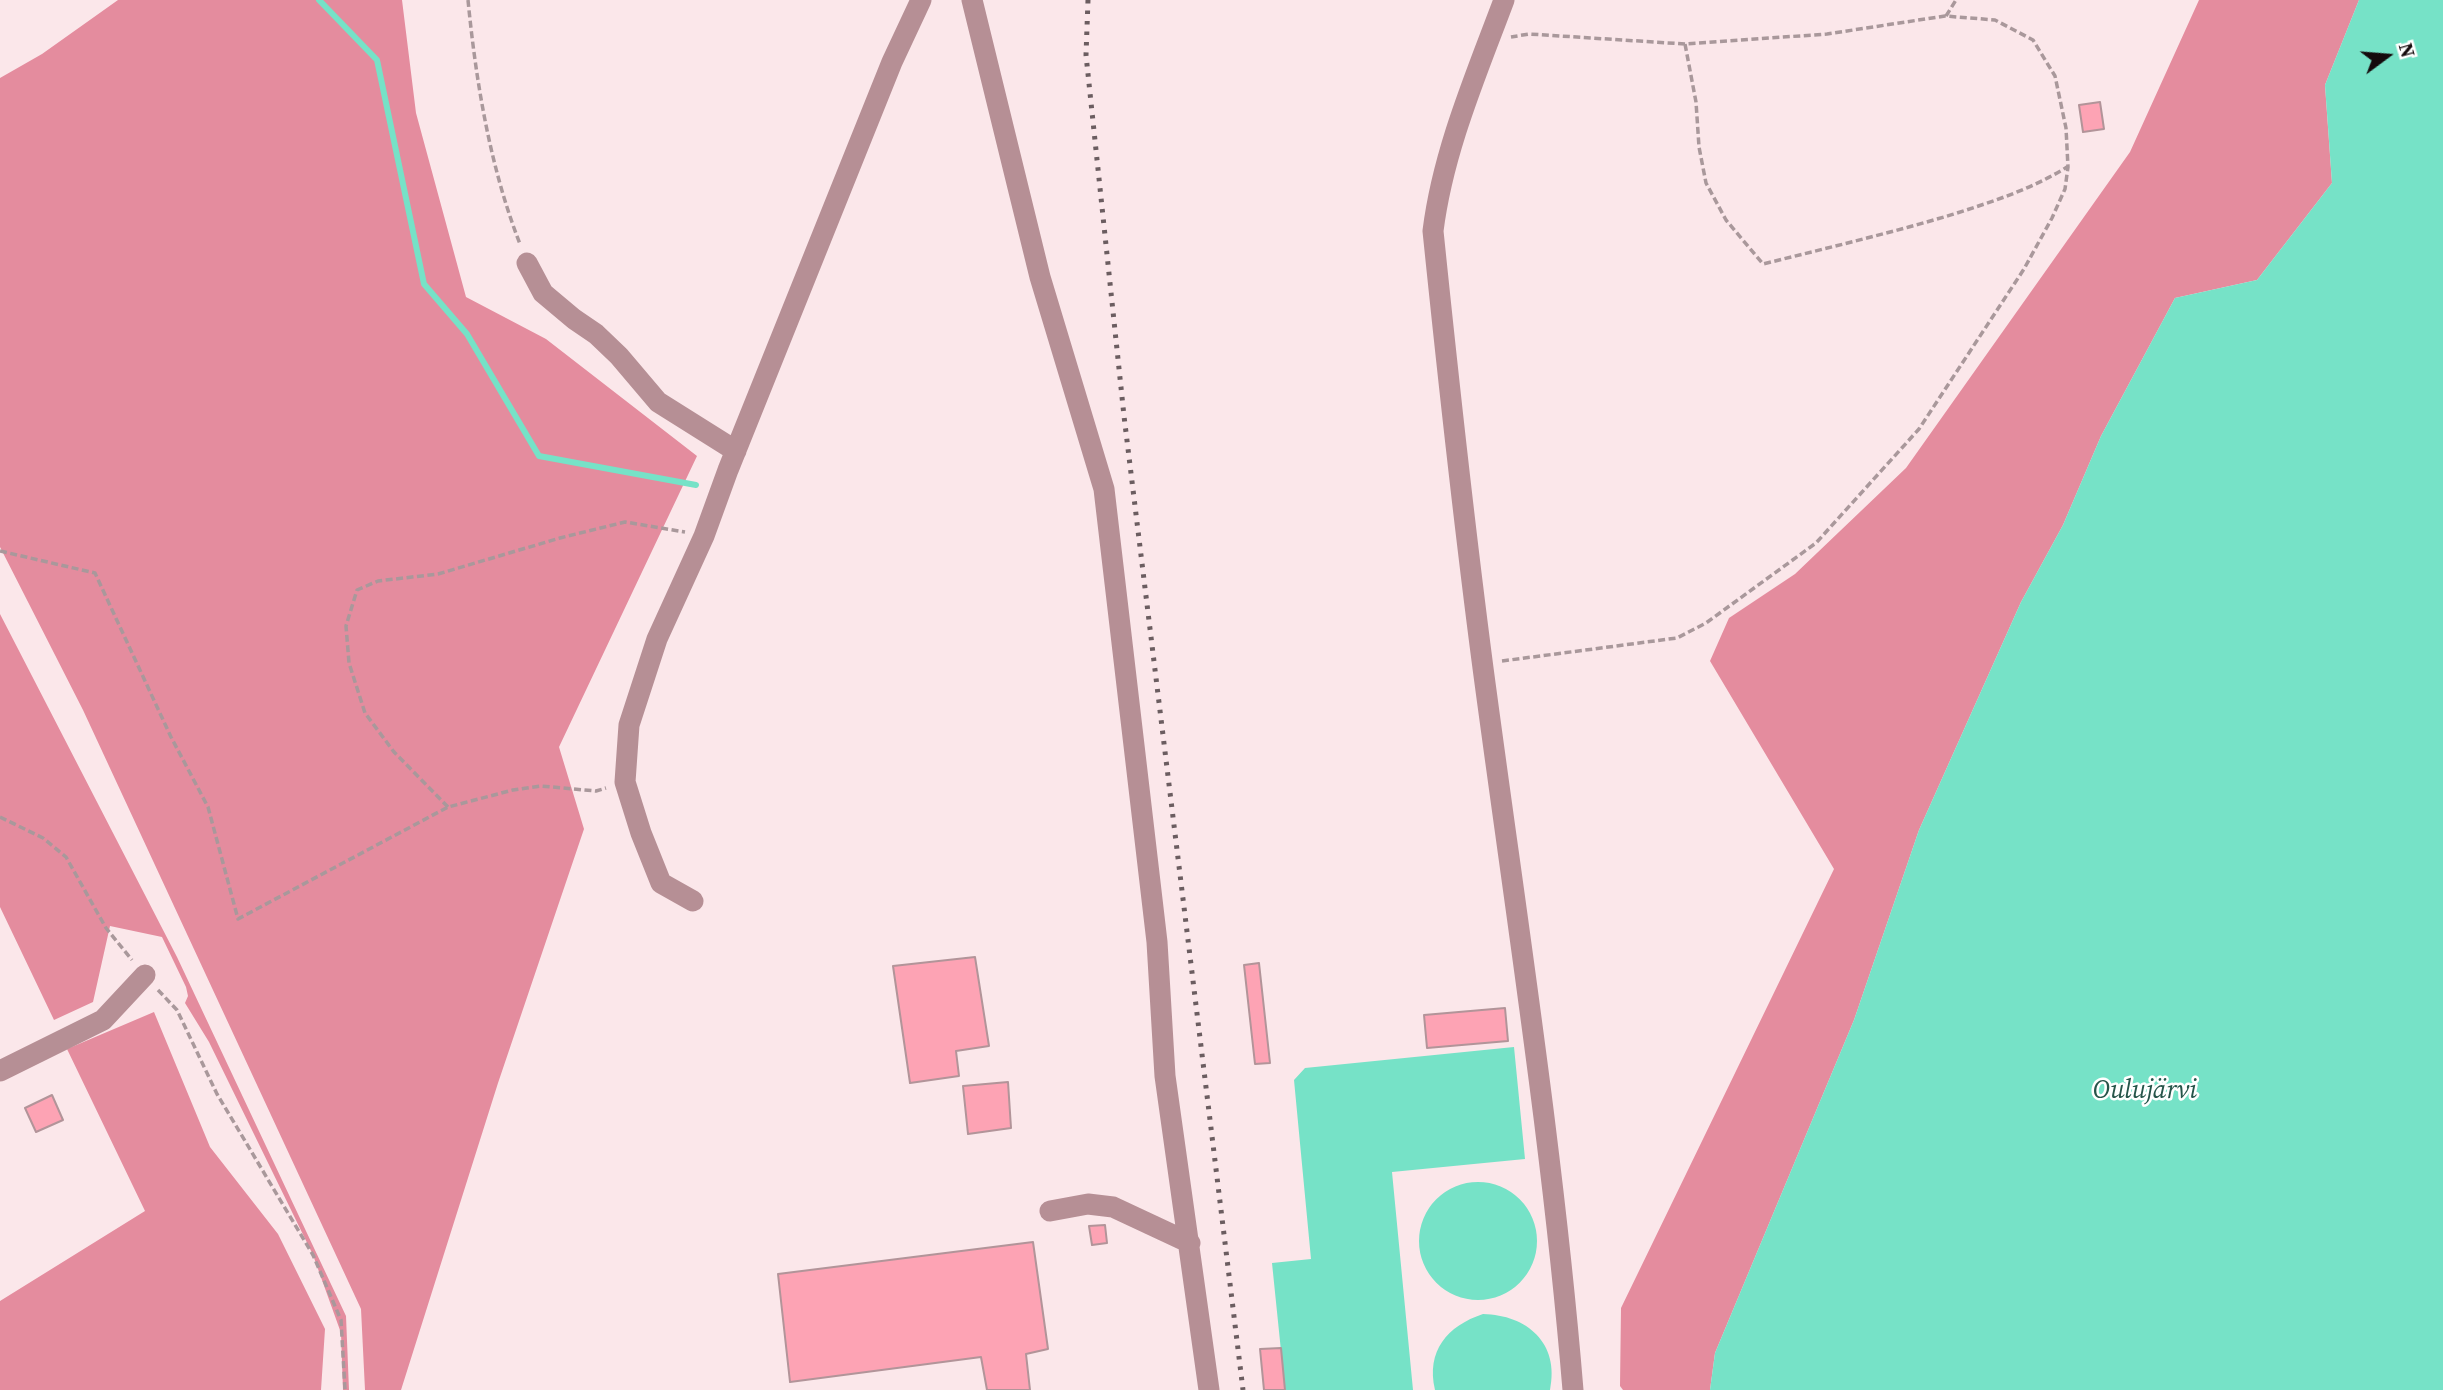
<!DOCTYPE html>
<html>
<head>
<meta charset="utf-8">
<style>
	body { margin:0 }
	#map { position:relative; width:2443px; height:1390px; overflow:hidden; background:#fbe7ea; font-family:"Source Serif 4",serif }
	canvas { display:block }
	.north { position:absolute; left:2352px; top:21px; width:70px; height:70px; -webkit-text-stroke:5px #fff; paint-order:stroke; rotate:74deg; font-size:19px; font-weight:700; line-height:28px; text-align:center; color:#150b0d }
	.north::after { content:''; display:block; margin:auto; width:24px; height:32px; background:#150b0d; clip-path:polygon(50% 0,100% 100%,50% 72%,0 100%) }
</style>
</head>
<body>
<div id="map">
<canvas width="2443" height="1390"></canvas>
<div class="north">N</div>
</div>
<script>
const g = document.querySelector('canvas').getContext('2d');
g.lineJoin = 'round';
function fillPath(path, color) {
  g.fillStyle = color;
  g.fill(path, 'evenodd');
}
function stroke(path, color, width, dash) {
  g.strokeStyle = color;
  g.lineWidth = width;
  g.lineCap = dash ? 'butt' : 'round';
  g.setLineDash(dash || []);
  g.stroke(path);
}
function label(font, color, halo, rows, align = 'center') {
  g.font = font + ' "Source Serif 4",serif';
  g.lineWidth = 5;
  g.setLineDash([]);
  g.textBaseline = 'middle';
  g.strokeStyle = halo;
  g.fillStyle = color;
  for (const [text, x, y, turn = 0] of rows) {
    g.save();
    g.translate(x, y);
    g.rotate((+turn || 0) * Math.PI / 180);
    g.textAlign = isNaN(turn) ? turn : align;
    if (halo) g.strokeText(text, 0, 0);
    g.fillText(text, 0, 0);
    g.restore();
  }
}
const forest = new Path2D(`
	M118,0H402L416,113L466,297L546,339L697,456L559,747L584,829L498,1083L401,1390H365L361,1309L83,710L0,547V78L42,54Z
	M2199,0H2359L2325,85L2332,183L2257,280L2175,298L2101,436L2063,525L2021,602L1919,830L1854,1020L1715,1353L1710,1390H1623L1620,1386L1621,1308L1834,869L1710,661L1729,618L1795,574L1906,468L2130,152Z
	M0,614L177,957L346,1316L349,1390H343L341,1333L313,1255L209,1042L185,1003L188,996L186,987L162,937L110,926L93,1002L54,1020L0,907Z
	M154,1012L210,1147L278,1234L325,1329L321,1390H0V1301L145,1211L67,1049Z`);
const water = new Path2D(`
	M2359,0H2443V1390H1710L1715,1353L1854,1020L1919,830L2021,602L2063,525L2101,436L2175,298L2257,280L2332,183L2325,85Z
	M1514,1047L1525,1159L1392,1172L1413,1390H1285L1272,1263L1311,1259L1294,1080L1305,1068Z
	M1419 1241a59 59 0 1 1 118 0a59 59 0 1 1-118 0Z
	M1483,1314C1527,1315 1560,1343 1550,1390H1435C1426,1351 1447,1326 1483,1314Z`);
const stream = new Path2D(`
	M319,0L377,60L424,284L467,334L539,456L696,485`);
const building = new Path2D(`
	M2100,102L2104,129L2083,132L2079,105Z
	M975,957L989,1046L956,1051L959,1076L910,1083L893,966Z
	M1259,963L1270,1063L1255,1064L1244,965Z
	M1505,1008L1508,1041L1427,1048L1424,1015Z
	M1008,1082L1011,1128L968,1134L963,1086Z
	M52,1095L63,1120L36,1132L25,1108Z
	M1105,1225L1107,1243L1092,1245L1089,1226Z
	M1033,1242L1048,1349L1026,1354L1030,1390H987L981,1357L790,1382L778,1274Z
	M1281,1348L1285,1390H1264L1260,1349Z`);
const path = new Path2D(`
	M468,0C476,82 490,167 520,244
	M1946,16L1956,0
	M1685,44L1696,102L1699,147L1706,183L1726,220L1763,264C1827,248 1891,233 1954,214C1994,201 2032,189 2067,167
	M0,551L95,573L171,737L208,807L238,919L448,807L513,790L541,786L596,791L606,788
	M1502,661L1677,638L1706,623L1816,543L1919,429L2024,269L2052,218L2065,189L2068,167L2066,128L2055,76L2033,40L1995,20L1945,16L1827,34L1685,44L1529,34L1511,37
	M448,807L394,752L365,713L349,663L346,626L357,590L378,581L438,574L560,538L625,522L685,532
	M0,817L43,838L66,857L106,928L132,960
	M158,990L177,1010L217,1094L313,1255L341,1320L345,1390`);
const minor = new Path2D(`
	M972,0L1040,277L1104,489L1157,942L1165,1076L1209,1390
	M1504,0C1476,75 1443,151 1433,231C1448,377 1464,523 1483,668C1515,909 1553,1148 1573,1390
	M527,263L543,293L574,319L596,334L619,356L658,402L736,451
	M693,901L661,883L641,833L625,782L629,725L657,639L704,536L728,470L892,62L921,0
	M0,1071L103,1020L145,975
	M1050,1211L1088,1204L1113,1207L1190,1243`);
const rail = new Path2D(`
	M1088,0L1086,55L1124,416L1243,1390`);
const waterNames = [
	["Oulujärvi",2145,1091]
];
fillPath(forest, '#e48c9e');
fillPath(water, '#76e2c7');
stroke(stream, '#76e2c7', 6);
fillPath(building, '#fda3b4');
stroke(building, '#b29499', 2);
stroke(path, '#a9989b', 3.5, [7, 3.5]);
stroke(minor, '#b68f95', 21);
stroke(rail, '#6b5d60', 5, [3.5, 7]);
label('italic 26px', '#26554a', '#fff', waterNames);
</script>
</body>
</html>
